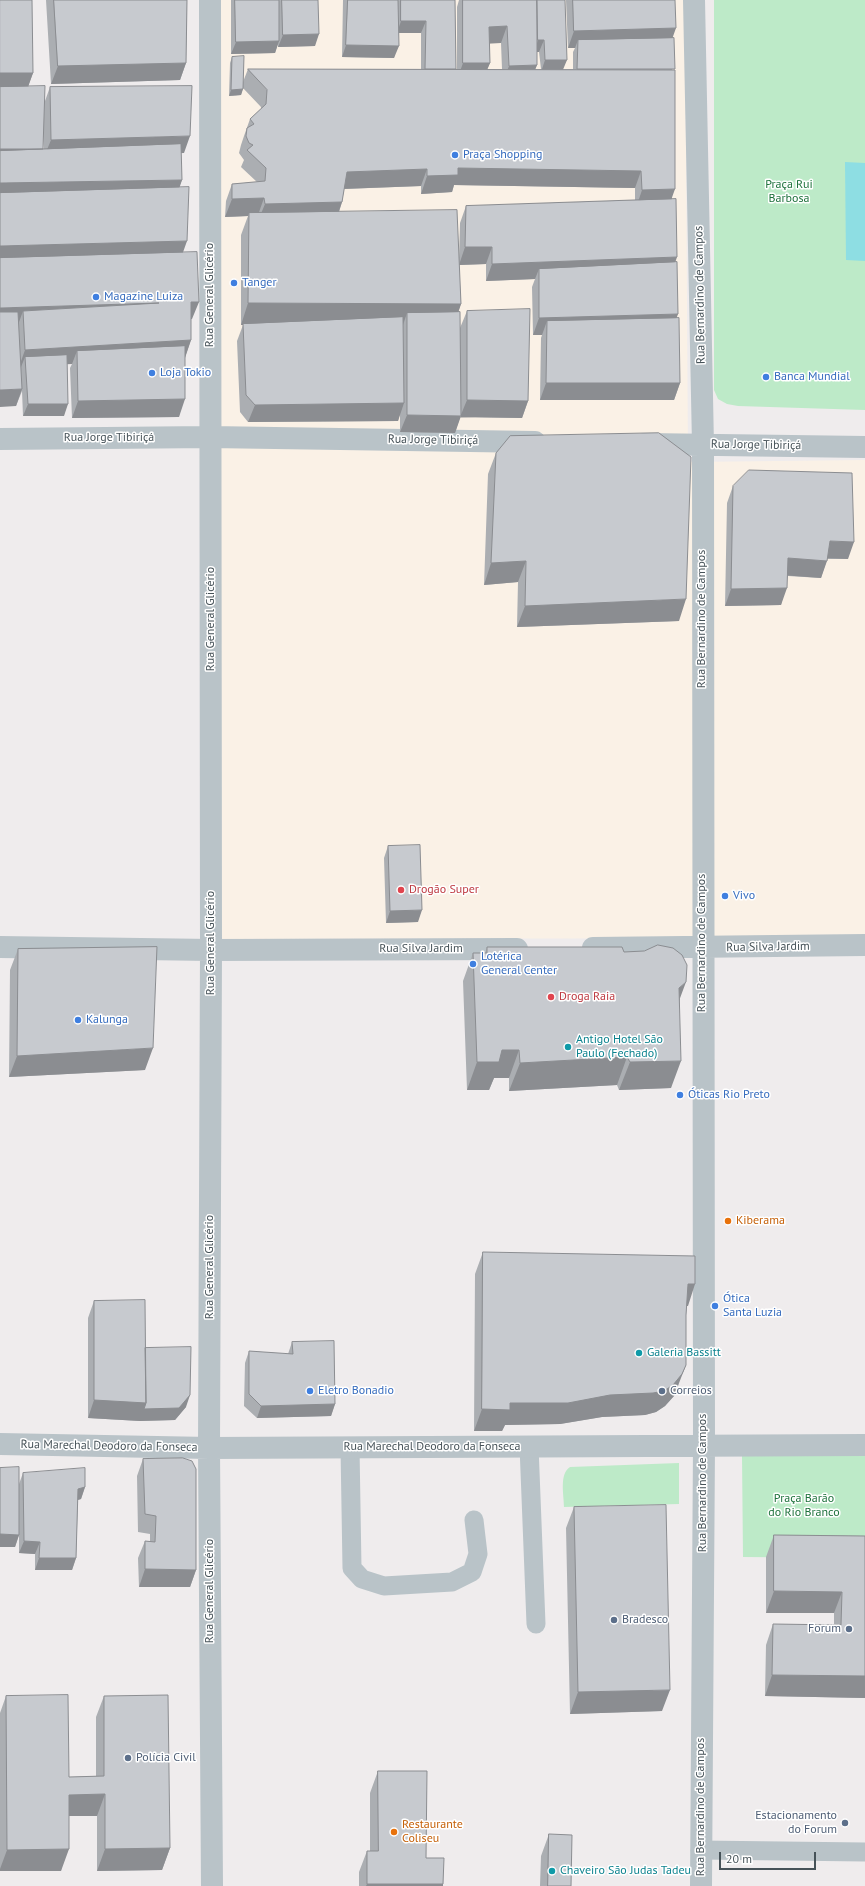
<!DOCTYPE html>
<html>
<head>
<meta charset="utf-8">
<style>
	body { margin:0 }
	#map { position:relative; width:865px; height:1886px; overflow:hidden; background:#efeced; font-family:"PT Sans",sans-serif }
	canvas { display:block }
	.scale { position:absolute; left:719px; top:1852px; width:97px; height:18px; box-sizing:border-box; border:2px solid #465258; border-top:0; padding-left:5px; font-size:12px; line-height:14px; white-space:nowrap; color:#465258; -webkit-text-stroke:3px #fff; paint-order:stroke }
</style>
</head>
<body>
<div id="map">
<canvas width="865" height="1886"></canvas>
<div class="scale">20 m</div>
</div>
<script>
const g = document.querySelector('canvas').getContext('2d');
g.lineJoin = 'round';
function fillPath(path, color) {
  g.fillStyle = color;
  g.fill(path, 'evenodd');
}
function stroke(path, color, width, dash) {
  g.strokeStyle = color;
  g.lineWidth = width;
  g.lineCap = dash ? 'butt' : 'round';
  g.setLineDash(dash || []);
  g.stroke(path);
}
function label(font, color, halo, rows, align = 'center') {
  g.font = font + ' "PT Sans",sans-serif';
  g.lineWidth = 3;
  g.setLineDash([]);
  g.textBaseline = 'middle';
  g.strokeStyle = halo;
  g.fillStyle = color;
  for (const [text, x, y, turn = 0] of rows) {
    g.save();
    g.translate(x, y);
    g.rotate((+turn || 0) * Math.PI / 180);
    g.textAlign = isNaN(turn) ? turn : align;
    if (halo) g.strokeText(text, 0, 0);
    g.fillText(text, 0, 0);
    g.restore();
  }
}
const commercial = new Path2D(`
	M218,0H685L688,462L865,460V938L221,939Z`);
const green = new Path2D(`
	M714,0H865V410L738,406L727,404L718,399L714,390Z
	M742,1456H865V1558L743,1557Z
	M679,1463V1504L564,1507C564,1495 559,1474 570,1467Z`);
const water = new Path2D(`
	M845,162L865,163V261L846,260Z`);
const lane = new Path2D(`
	M529,1446L536,1624
	M350,1447L352,1568L362,1579L384,1586L452,1582L472,1572L478,1554L474,1520
	M700,1850L865,1852`);
const street = new Path2D(`
	M210,0L211,950L209,1448L212,1886
	M694,0L703,445L704,1445L701,1886
	M0,439L210,437L535,442
	M645,444L865,447
	M0,947L211,950L517,949
	M593,948L865,945
	M0,1444L209,1448L865,1445`);
const wall = new Path2D(`
	M0,0L33,73L28,86L45,101L50,87L184,153H181L182,180L179,187L183,252L192,319H191V340L185,357L179,417L72,418L70,368L72,364H67L64,416H23L22,391L16,406ZM44,134V149H43Z
	M46,0H187L186,63L180,80L51,84Z
	M231,0H318L315,46L278,47V44L275,53L231,54Z
	M343,0H455L456,69H457V7L459,0H565L563,69H573V52L575,48H568L566,0H675L672,38V199L675,262L676,318L680,383L674,400H540L541,338L542,335H533L532,287L535,279L486,281V264L459,265L461,304L458,312L460,328L467,311L528,401L522,418L460,417L455,433L400,432V413L398,421L248,422L240,412L237,341L243,325H241V235L248,216L225,217L226,201L232,184L257,182L241,167L244,160L239,153L241,145L244,136L250,119L261,109V107L243,88L241,95L229,96L230,63L232,57L243,82L248,69H421V33H399L394,58L342,57ZM490,43H501L502,69H487L490,63ZM537,52H539L541,69H535L537,65ZM454,185L635,188V200L466,206L460,223L459,258L339,212L342,202L344,189L421,186V194L452,192Z
	M496,453L679,621L517,627L518,582L484,585L488,474Z
	M733,486L848,559H827L821,578L788,576L781,605L725,606L727,503Z
	M388,846L418,922L386,923L384,858Z
	M487,947L624,952L680,999L671,1088L619,1090L617,1085L509,1091V1078H494L489,1090H467L463,981L473,953H485Z
	M18,949L145,1070L9,1077L10,970Z
	M483,1252L688,1306H687L678,1387L674,1396L665,1406L656,1412L645,1415L602,1417L560,1424L505,1425L502,1431H474L475,1274Z
	M94,1301L145,1348L186,1407L175,1420L140,1421L88,1418V1318Z
	M292,1342L335,1404L331,1416L257,1418L244,1406L245,1363L249,1351L288,1354Z
	M143,1459L196,1570L190,1587H139L138,1558L145,1541H150V1534L138,1532L137,1476Z
	M0,1468L19,1484L23,1473L85,1487L81,1499L78,1500L76,1558L72,1570H35V1554L19,1553V1522V1535L15,1547H0Z
	M574,1507L662,1711L570,1714L566,1528Z
	M774,1535L865,1536V1698L765,1696L766,1645L773,1624L834,1625V1613H766V1557Z
	M6,1696L69,1777L96,1776V1717L104,1696L170,1848L162,1870L97,1871V1816H69L61,1871H0V1713Z
	M378,1771L426,1858L443,1886H359V1872L367,1851H370V1793Z
	M549,1834L571,1886H540L541,1856Z`);
const shadedWall = new Path2D(`
	M401,21H426L421,33H397Z
	M507,26L501,43L483,44L489,27Z
	M676,28L670,45L578,40L575,48H568L574,31Z
	M319,34L315,46L278,47L283,35Z
	M538,40H544L539,52H534Z
	M279,41L275,53L231,54L236,42Z
	M346,45L399,46L394,58L342,57Z
	M545,60H567L562,72H541Z
	M186,63L180,80L51,84L58,66Z
	M463,63H490L483,80H457Z
	M537,65L530,83L502,84L509,66Z
	M0,73H33L27,90H0Z
	M243,89L241,95L229,96L231,90Z
	M190,136L184,153L44,157L51,140Z
	M0,149H43L0,161Z
	M458,168L641,171L635,188L454,185L452,192L421,194L427,176Z
	M427,169L421,186L341,189L347,172Z
	M182,180L176,198L0,200V183Z
	M675,189L669,206L636,208L642,190Z
	M264,198L258,215L249,213L248,216L225,217L232,199Z
	M342,202L336,220L258,221L265,204Z
	M187,241L181,258L0,263V246Z
	M465,247H492L486,264L459,265Z
	M677,257L671,275L539,269L535,279L486,281L492,264Z
	M191,302H199L192,319L185,320Z
	M159,303L23,311L18,325H0V308Z
	M248,303L461,304L454,325L407,313L403,325H241Z
	M678,314L672,331L547,321L542,335H533L539,318Z
	M191,340L185,358L77,351L72,364L25,366V357L21,367H19L25,350Z
	M546,383H680L674,400H540Z
	M22,389L16,406L0,407V390Z
	M185,399L179,417L72,418L78,401Z
	M467,400L528,401L522,418L460,417Z
	M404,403L398,421L248,422L255,405Z
	M28,404H68L64,416H23Z
	M407,415L461,416L455,433L400,432Z
	M830,541L854,542L848,559L823,558Z
	M788,558L827,561L821,578L781,575Z
	M526,561L518,582L484,585L491,563Z
	M787,588L781,605L725,606L731,589Z
	M686,599L679,621L517,627L525,606Z
	M422,910L418,922L386,923L390,911Z
	M686,982L676,1009L679,988Z
	M153,1048L145,1070L9,1077L17,1056Z
	M502,1050H519L509,1078H494L489,1090H467L477,1062Z
	M627,1057L617,1085L509,1091L520,1063Z
	M681,1061L671,1088L619,1090L630,1062Z
	M688,1284H695L688,1306H680Z
	M686,1365L674,1396L665,1406L656,1412L645,1415L602,1417L560,1424L505,1425L502,1431H474L482,1409Z
	M190,1395L186,1407L175,1420L140,1421L88,1418L94,1400Z
	M335,1404L331,1416L257,1418L261,1406Z
	M85,1487L81,1499L74,1501L78,1489Z
	M0,1534L19,1535L15,1547H0Z
	M24,1541L40,1542L35,1554L19,1553Z
	M39,1558H76L72,1570H35Z
	M145,1569L196,1570L190,1587H139Z
	M774,1591L842,1592L834,1613H766Z
	M772,1675L865,1676V1698L765,1696Z
	M670,1690L662,1711L570,1714L578,1692Z
	M105,1794L97,1816H61L69,1795Z
	M170,1848L162,1870L97,1871L105,1849Z
	M69,1849L61,1871H0V1869L7,1850Z
	M367,1884H443V1886H366Z`);
const building = new Path2D(`
	M0,0H32L33,73H0Z
	M54,0H187L186,63L58,66Z
	M235,0H279V41L236,42Z
	M282,0H318L319,34L283,35Z
	M348,0H398L399,46L346,45Z
	M401,0H455L456,69H425L426,21H401Z
	M463,0H537V65L509,66L507,26L489,27L490,63H463Z
	M537,0H565L567,60H545L544,40H538Z
	M573,0H675L676,28L574,31Z
	M674,38L675,69H577L578,40Z
	M244,56L243,89L231,90L232,57Z
	M248,69L675,70V189L642,190L641,171L458,168V175L427,176V169L347,172L342,202L265,204L264,198L232,199V184L265,181L266,168L247,150L253,145L249,143L246,136L247,128L254,124L250,119L266,104L267,90Z
	M45,86L43,149H0V87Z
	M192,86L190,136L51,140L50,87Z
	M181,144L182,180L0,183V151Z
	M189,187L187,241L0,246V193Z
	M676,199L677,257L492,264V247H465L466,206Z
	M457,210L461,304L248,303L249,213Z
	M197,252L199,302H191V340L25,350L23,311L159,303L0,308V258Z
	M677,262L678,314L539,318V269Z
	M530,309L528,401L467,400V311Z
	M0,312H18L22,389L0,390Z
	M460,312L461,416L407,415V313Z
	M403,317L404,403L255,405L246,395L243,324Z
	M679,318L680,383H546L547,321Z
	M185,346V399L78,401L77,351Z
	M67,355L68,404H28L25,357Z
	M659,433L691,457L686,599L525,606L526,561L491,563L496,453L510,436Z
	M749,470L852,473L854,542L830,541L827,561L788,558L787,588L731,589L733,486Z
	M420,845L422,910L390,911L388,846Z
	M658,945L673,948L682,955L687,965L686,982L679,988L681,1061L630,1062L627,1057L520,1063L519,1050H502L499,1062H477L473,953H487V947H622L624,952L644,951Z
	M157,947L153,1048L17,1056L18,949Z
	M483,1252L695,1256V1284H688L686,1315V1365L682,1374L673,1385L664,1391L653,1393L610,1395L568,1403H510V1410L482,1409Z
	M145,1300L146,1403L94,1400V1301Z
	M334,1341L335,1404L261,1406L249,1394V1351L293,1354L292,1342Z
	M191,1347L190,1395L179,1408L144,1409L146,1403L145,1348Z
	M183,1458L192,1461L196,1469V1570L145,1569V1541L155,1542L156,1516L145,1514L143,1459Z
	M19,1467V1535L0,1534V1468Z
	M85,1468V1487L78,1489L76,1558H39L40,1542L24,1541L23,1473Z
	M666,1505L670,1690L578,1692L574,1507Z
	M774,1535L865,1536V1676L772,1675L773,1624L841,1625L842,1592L774,1591Z
	M68,1695L69,1777L104,1776V1696L168,1695L170,1848L105,1849V1794L69,1795V1849L7,1850L6,1696Z
	M378,1771H427L426,1858H444L443,1884H367V1851H378Z
	M549,1834L572,1835L571,1886H548Z`);
const markers = [
	[455,155,4,"#3f7fe0"],
	[234,283,4,"#3f7fe0"],
	[96,297,4,"#3f7fe0"],
	[152,373,4,"#3f7fe0"],
	[766,377,4,"#3f7fe0"],
	[401,890,4,"#e0444e"],
	[725,896,4,"#3f7fe0"],
	[473,964,4,"#3f7fe0"],
	[551,997,4,"#e0444e"],
	[78,1020,4,"#3f7fe0"],
	[568,1047,4,"#0f9aa8"],
	[680,1095,4,"#3f7fe0"],
	[728,1221,4,"#e8710a"],
	[715,1306,4,"#3f7fe0"],
	[639,1353,4,"#0f9aa8"],
	[310,1391,4,"#3f7fe0"],
	[662,1391,4,"#5c6f8a"],
	[614,1620,4,"#5c6f8a"],
	[849,1629,4,"#5c6f8a"],
	[128,1758,4,"#5c6f8a"],
	[845,1823,4,"#5c6f8a"],
	[394,1832,4,"#e8710a"],
	[552,1871,4,"#0f9aa8"]
];
const shopNames = [
	["Praça Shopping",463,155],
	["Tanger",242,283],
	["Magazine Luiza",104,297],
	["Loja Tokio",160,373],
	["Banca Mundial",774,377],
	["Vivo",733,896],
	["Lotérica",481,957],
	["General Center",481,971],
	["Kalunga",86,1020],
	["Óticas Rio Preto",688,1095],
	["Ótica",723,1299],
	["Santa Luzia",723,1313],
	["Eletro Bonadio",318,1391]
];
const parkNames = [
	["Praça Rui",789,185],
	["Barbosa",789,199],
	["Praça Barão",804,1499],
	["do Rio Branco",804,1513]
];
const streetNames = [
	["Rua General Glicério",210,295,-90],
	["Rua Bernardino de Campos",700,295,-91],
	["Rua Jorge Tibiriçá",109,438],
	["Rua Jorge Tibiriçá",433,440,1],
	["Rua Jorge Tibiriçá",756,445,1],
	["Rua General Glicério",211,619,-90],
	["Rua Bernardino de Campos",702,619,-90],
	["Rua General Glicério",211,943,-90],
	["Rua Bernardino de Campos",702,943,-90],
	["Rua Silva Jardim",768,947,-1],
	["Rua Silva Jardim",421,949],
	["Rua General Glicério",210,1267,-90],
	["Rua Marechal Deodoro da Fonseca",109,1446,1],
	["Rua Marechal Deodoro da Fonseca",432,1447],
	["Rua Bernardino de Campos",703,1483,-90],
	["Rua General Glicério",210,1591,-90],
	["Rua Bernardino de Campos",701,1807,-90]
];
const healthNames = [
	["Drogão Super",409,890],
	["Droga Raia",559,997]
];
const cultureNames = [
	["Antigo Hotel São",576,1040],
	["Paulo (Fechado)",576,1054],
	["Galeria Bassitt",647,1353],
	["Chaveiro São Judas Tadeu",560,1871]
];
const foodNames = [
	["Kiberama",736,1221],
	["Restaurante",402,1825],
	["Coliseu",402,1839]
];
const serviceNames = [
	["Correios",670,1391],
	["Bradesco",622,1620],
	["Forum",841,1629,"right"],
	["Polícia Civil",136,1758],
	["Estacionamento",837,1816,"right"],
	["do Forum",837,1830,"right"]
];
fillPath(commercial, '#faf1e6');
fillPath(green, '#bdeac8');
fillPath(water, '#8edee3');
stroke(lane, '#b9c3c8', 19);
stroke(street, '#b9c3c8', 22);
fillPath(wall, '#abaeb2');
fillPath(shadedWall, '#8b8d91');
fillPath(building, '#c7cacf');
stroke(building, '#8b8d91', 1);
for (const [x, y, r, color] of markers) {
  const dot = new Path2D();
  dot.arc(x, y, r, 0, 2 * Math.PI);
  g.fillStyle = color;
  g.fill(dot);
  stroke(dot, '#fff', 1.5);
}
label('12px', '#366cbe', '#fff', shopNames, 'left');
label('12px', '#1e723c', '#fff', parkNames);
label('12px', '#465258', '#fff', streetNames);
label('12px', '#be3a42', '#fff', healthNames, 'left');
label('12px', '#0d838f', '#fff', cultureNames, 'left');
label('12px', '#c56008', '#fff', foodNames, 'left');
label('12px', '#4e5e75', '#fff', serviceNames, 'left');
</script>
</body>
</html>
